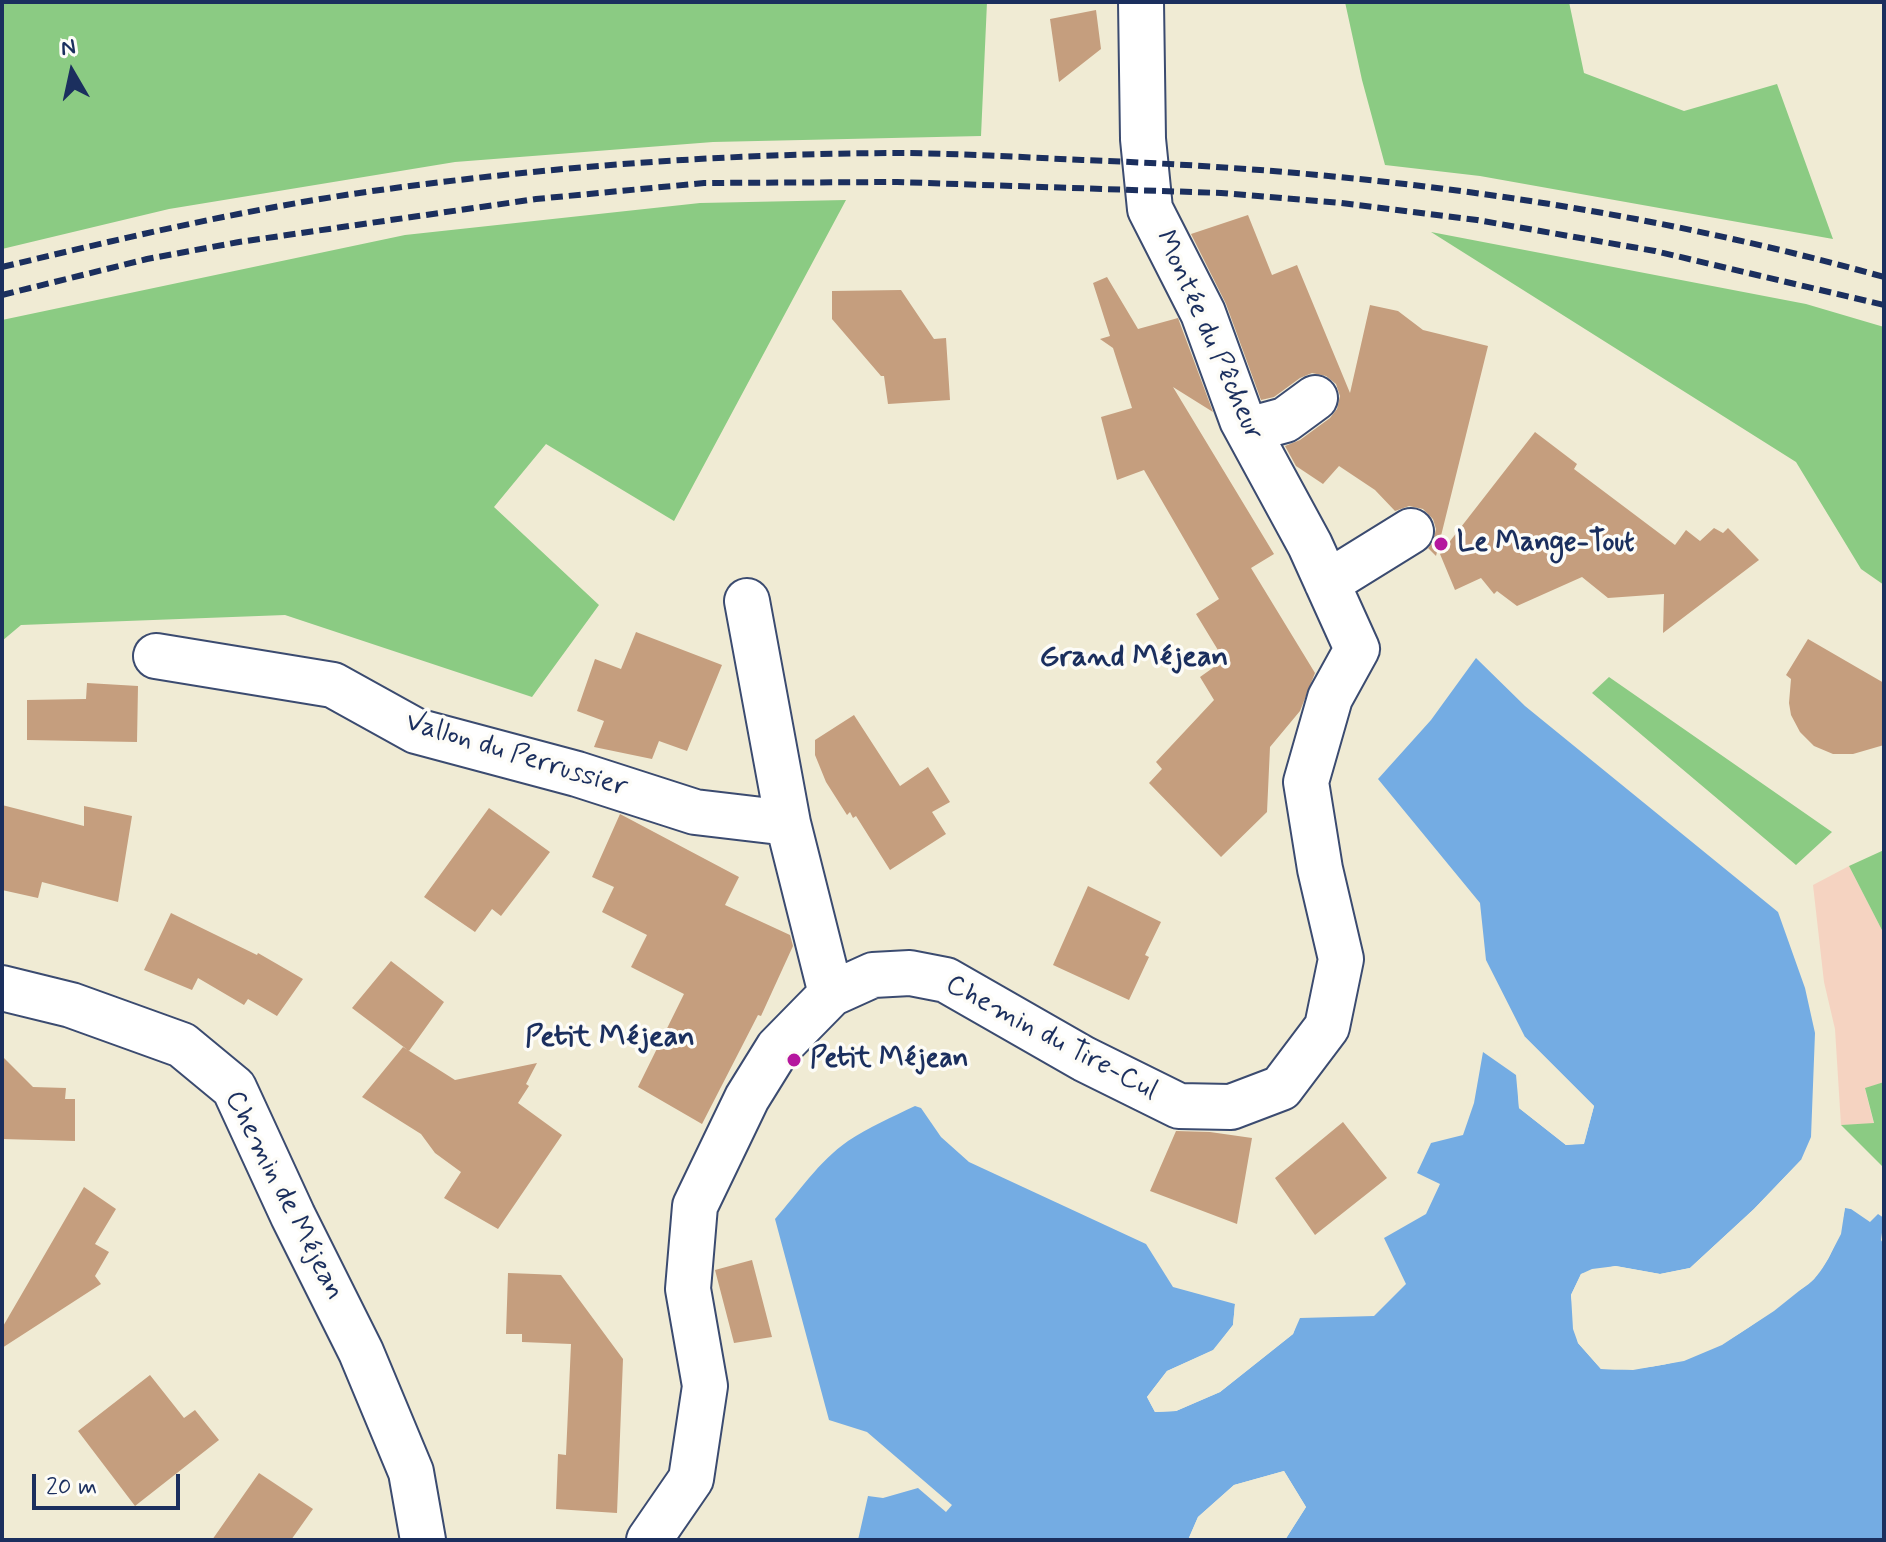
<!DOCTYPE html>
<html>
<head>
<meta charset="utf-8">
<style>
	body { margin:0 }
	#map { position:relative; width:1886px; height:1542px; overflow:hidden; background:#f0ebd4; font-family:Mynerve,sans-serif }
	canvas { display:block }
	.frame { position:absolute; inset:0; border:4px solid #1b2f5e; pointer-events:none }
	.north { position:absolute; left:32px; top:32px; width:80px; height:80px; -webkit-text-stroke:6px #fdfcf7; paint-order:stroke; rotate:351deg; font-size:22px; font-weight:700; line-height:32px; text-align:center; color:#1b2f5e }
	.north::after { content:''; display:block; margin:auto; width:28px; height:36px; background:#1b2f5e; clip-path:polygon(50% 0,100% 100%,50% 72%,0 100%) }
	.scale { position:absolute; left:32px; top:1474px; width:148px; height:36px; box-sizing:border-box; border:4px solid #1b2f5e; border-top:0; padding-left:10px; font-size:24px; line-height:28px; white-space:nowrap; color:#1b2f5e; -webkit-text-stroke:6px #fdfcf7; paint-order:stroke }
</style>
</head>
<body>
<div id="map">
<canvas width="1886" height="1542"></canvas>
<div class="frame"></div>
<div class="north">N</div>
<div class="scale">20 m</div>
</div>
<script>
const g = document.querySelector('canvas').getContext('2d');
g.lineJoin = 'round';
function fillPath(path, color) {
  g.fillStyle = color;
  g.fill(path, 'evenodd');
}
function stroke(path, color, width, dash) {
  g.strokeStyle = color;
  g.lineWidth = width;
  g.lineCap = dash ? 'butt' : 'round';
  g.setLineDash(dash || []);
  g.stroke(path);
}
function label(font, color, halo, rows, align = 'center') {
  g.font = font + ' Mynerve,sans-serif';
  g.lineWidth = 7;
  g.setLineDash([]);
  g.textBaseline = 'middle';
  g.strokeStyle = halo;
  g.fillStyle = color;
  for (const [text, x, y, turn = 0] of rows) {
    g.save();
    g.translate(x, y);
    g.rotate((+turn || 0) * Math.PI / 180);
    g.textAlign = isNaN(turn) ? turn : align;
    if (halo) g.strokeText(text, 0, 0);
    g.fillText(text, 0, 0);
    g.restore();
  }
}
const built = new Path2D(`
	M1849,866L1884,934V1082L1865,1089L1874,1124L1841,1125L1835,1029L1824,982L1813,885Z`);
const green = new Path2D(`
	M2,2H987L981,136L713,142L455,162L169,209L2,249Z
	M1345,2H1569L1584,73L1684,111L1777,84L1833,239L1480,176L1385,165L1362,80Z
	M846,200L674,521L546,444L494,507L599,605L532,697L285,615L21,625L2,641V320L405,235L700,203Z
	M1431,232L1806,304L1884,327V585L1861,569L1796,462Z
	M1609,677L1832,832L1796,865L1592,693Z
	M1884,850V934L1849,866Z
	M1884,1082V1168L1841,1125L1874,1123L1865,1088Z`);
const water = new Path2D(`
	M1476,658L1525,706L1778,912L1805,988L1815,1033L1811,1137L1801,1160L1754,1209L1690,1268L1660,1274L1615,1266L1581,1274L1571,1295L1578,1343L1601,1369C1679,1373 1731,1345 1789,1297C1797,1291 1808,1286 1814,1279C1831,1261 1841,1231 1845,1207L1851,1209L1870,1222L1878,1214L1884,1218L1881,1240L1884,1245V1540H1285L1306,1507L1284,1471L1234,1485L1198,1517L1188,1540H858L868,1496L883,1498L918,1488L946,1512L952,1505L867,1432L829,1420L775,1219C798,1193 819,1161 848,1141C869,1127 892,1117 915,1106L921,1108L941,1137L969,1162L1146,1244L1173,1287L1235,1304L1233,1325L1213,1350L1167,1371L1147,1397L1155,1412L1176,1411L1220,1392L1293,1334L1300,1318L1374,1316L1406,1284L1384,1238L1426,1214L1440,1184L1417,1173L1431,1143L1463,1135L1474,1103L1483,1052L1516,1075L1519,1108L1566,1145L1584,1143L1594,1106L1525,1037L1486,960L1480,903L1378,779L1431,720Z`);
const pier = new Path2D(`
	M1525,1037L1594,1106L1584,1144L1566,1145L1519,1108L1517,1071L1520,1074L1523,1106L1567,1141L1581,1140L1589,1107L1524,1042Z
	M1801,1160L1805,1162L1757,1212L1692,1271L1660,1278L1615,1270L1593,1273L1584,1277L1575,1295L1577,1328L1581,1341L1603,1365L1633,1366L1683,1357L1720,1342L1772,1308L1812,1276L1837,1232L1841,1205L1850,1204L1851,1209L1845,1208L1841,1234L1828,1259L1814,1279L1774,1311L1722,1345L1684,1361L1633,1370L1601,1369L1578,1343L1573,1329L1571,1295L1581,1274L1592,1269L1616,1266L1660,1274L1690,1268L1754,1209Z
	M1239,1302L1237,1327L1216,1353L1169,1375L1152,1398L1158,1408L1175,1407L1218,1389L1290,1331L1296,1316L1300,1314L1293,1334L1220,1392L1176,1411L1155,1412L1147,1397L1167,1371L1214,1350L1233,1325L1235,1304Z
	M1284,1471L1306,1507L1285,1540H1281L1301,1507L1282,1476L1236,1488L1202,1520L1193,1540H1188L1198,1517L1234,1485Z`);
const building = new Path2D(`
	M1096,10L1101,49L1059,82L1050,19Z
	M1248,215L1272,275L1297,265L1350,393L1370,305L1398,311L1423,330L1488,346L1436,556L1428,548L1433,542L1436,529L1433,519L1423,509L1409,506L1395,511L1375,490L1339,466L1323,484L1296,466L1285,446L1300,440L1330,418L1337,409L1340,396L1336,384L1326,376L1312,373L1300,378L1274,397L1261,400L1226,304L1191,234Z
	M1107,277L1138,329L1178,318L1213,412L1173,387L1274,554L1251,568L1315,673L1300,711L1270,747L1267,812L1221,857L1149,783L1162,769L1156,762L1214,700L1200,677L1224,660L1196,614L1219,599L1144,470L1117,480L1101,417L1132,408L1113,348L1100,339L1110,336L1093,283Z
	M901,290L934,339L946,338L950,400L888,404L884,376H881L832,319V291Z
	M1535,432L1577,464L1574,469L1675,545L1686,530L1700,541L1714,528L1723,533L1728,528L1759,560L1663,633L1664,594L1608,598L1582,577L1517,606L1497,591L1494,594L1481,578L1455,590L1440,554Z
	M636,632L722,665L687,751L659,741L652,759L594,747L604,721L577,711L595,659L621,669Z
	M1808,639L1884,683V745L1853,754H1833L1814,746L1800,732L1791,715L1789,703L1791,679L1786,675Z
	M87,683L138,686L137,742L27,740V700L86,699Z
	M854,715L900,786L928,767L950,802L932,812L946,834L890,870L856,816L853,818L850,812L847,815L826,782L815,755V740Z
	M2,805L84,826V806L132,816L118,902L42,882L38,898L2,890Z
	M489,808L550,852L501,916L492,909L475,932L424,897Z
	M620,814L739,877L725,905L790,935L793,946L761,1016L758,1015L702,1124L638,1087L684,994L631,967L647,935L602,912L614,887L592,877Z
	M1088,886L1161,922L1145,955L1149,957L1129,1000L1053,965Z
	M171,913L257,955L258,953L303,979L277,1016L248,999L244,1005L198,978L192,990L144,970Z
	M391,961L444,1002L409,1051L352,1008Z
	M403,1047L455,1080L537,1063L526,1084L529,1086L518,1103L562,1135L498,1229L444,1198L461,1172L435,1153L421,1134L362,1097Z
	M2,1056L33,1087L66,1088L65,1099H75V1141L2,1139Z
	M1343,1122L1387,1178L1315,1235L1275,1178Z
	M1176,1131L1210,1132L1252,1138L1237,1224L1150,1191Z
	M84,1187L116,1209L95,1244L109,1252L95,1276L101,1284L2,1348V1328Z
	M752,1260L772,1337L734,1343L715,1270Z
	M508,1273L561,1275L623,1359L617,1513L556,1509L558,1454L566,1455L571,1344L522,1342V1334H506Z
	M150,1375L184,1418L195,1410L219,1440L135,1506L78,1431Z
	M259,1473L313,1509L291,1540H212Z`);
const minor = new Path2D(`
	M1248,430L1285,420L1315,398
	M1327,583L1411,531
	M747,601L788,823L831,994
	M156,656L333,685L416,731L577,774L695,812L788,823
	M2,988L71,1005L182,1045L234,1088L293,1216L361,1352L411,1472L423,1540
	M649,1540L691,1479L705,1386L688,1289L695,1206L747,1098L778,1048L831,994L873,975L910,973L946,980L1084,1059L1179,1106L1231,1107L1281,1088L1327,1027L1341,959L1320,869L1306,782L1330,698L1357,649L1310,545L1242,420L1203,313L1150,209L1143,139L1141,2`);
const rail = new Path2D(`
	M2,267C132,236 263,205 395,188C560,166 725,154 891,153C954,153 1019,157 1082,160C1355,170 1620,203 1884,277
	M2,295L147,259L239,242L536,199L704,183L897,182L1221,193L1341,203L1477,220L1655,251L1884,305`);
const markers = [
	[1441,544,8,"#b5179e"],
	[794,1060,8,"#b5179e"]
];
const streetNames = [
	["Montée du Pêcheur",1208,336,66],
	["Vallon du Perrussier",516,756,17],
	["Chemin du Tire-Cul",1051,1039,28],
	["Chemin de Méjean",283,1196,63]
];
const poiNames = [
	["Le Mange-Tout",1457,544],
	["Petit Méjean",810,1060]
];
const neighbourhoodNames = [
	["Grand Méjean",1134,659],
	["Petit Méjean",610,1039]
];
fillPath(built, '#f5d3c1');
fillPath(green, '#8bcb83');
fillPath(water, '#74ace3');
fillPath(pier, '#f0ebd4');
fillPath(building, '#c59e7e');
stroke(minor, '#3b4b70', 48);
stroke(minor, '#fff', 44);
stroke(rail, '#1b2f5e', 6, [12, 6]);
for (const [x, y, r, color] of markers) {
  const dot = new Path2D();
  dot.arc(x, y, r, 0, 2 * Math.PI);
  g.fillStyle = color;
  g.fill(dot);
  stroke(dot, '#fdfcf7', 3);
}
label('28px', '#1b2f5e', '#fdfcf7', streetNames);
label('bold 28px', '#1b2f5e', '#fdfcf7', poiNames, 'left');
label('bold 30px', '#1b2f5e', '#fdfcf7', neighbourhoodNames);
</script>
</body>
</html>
